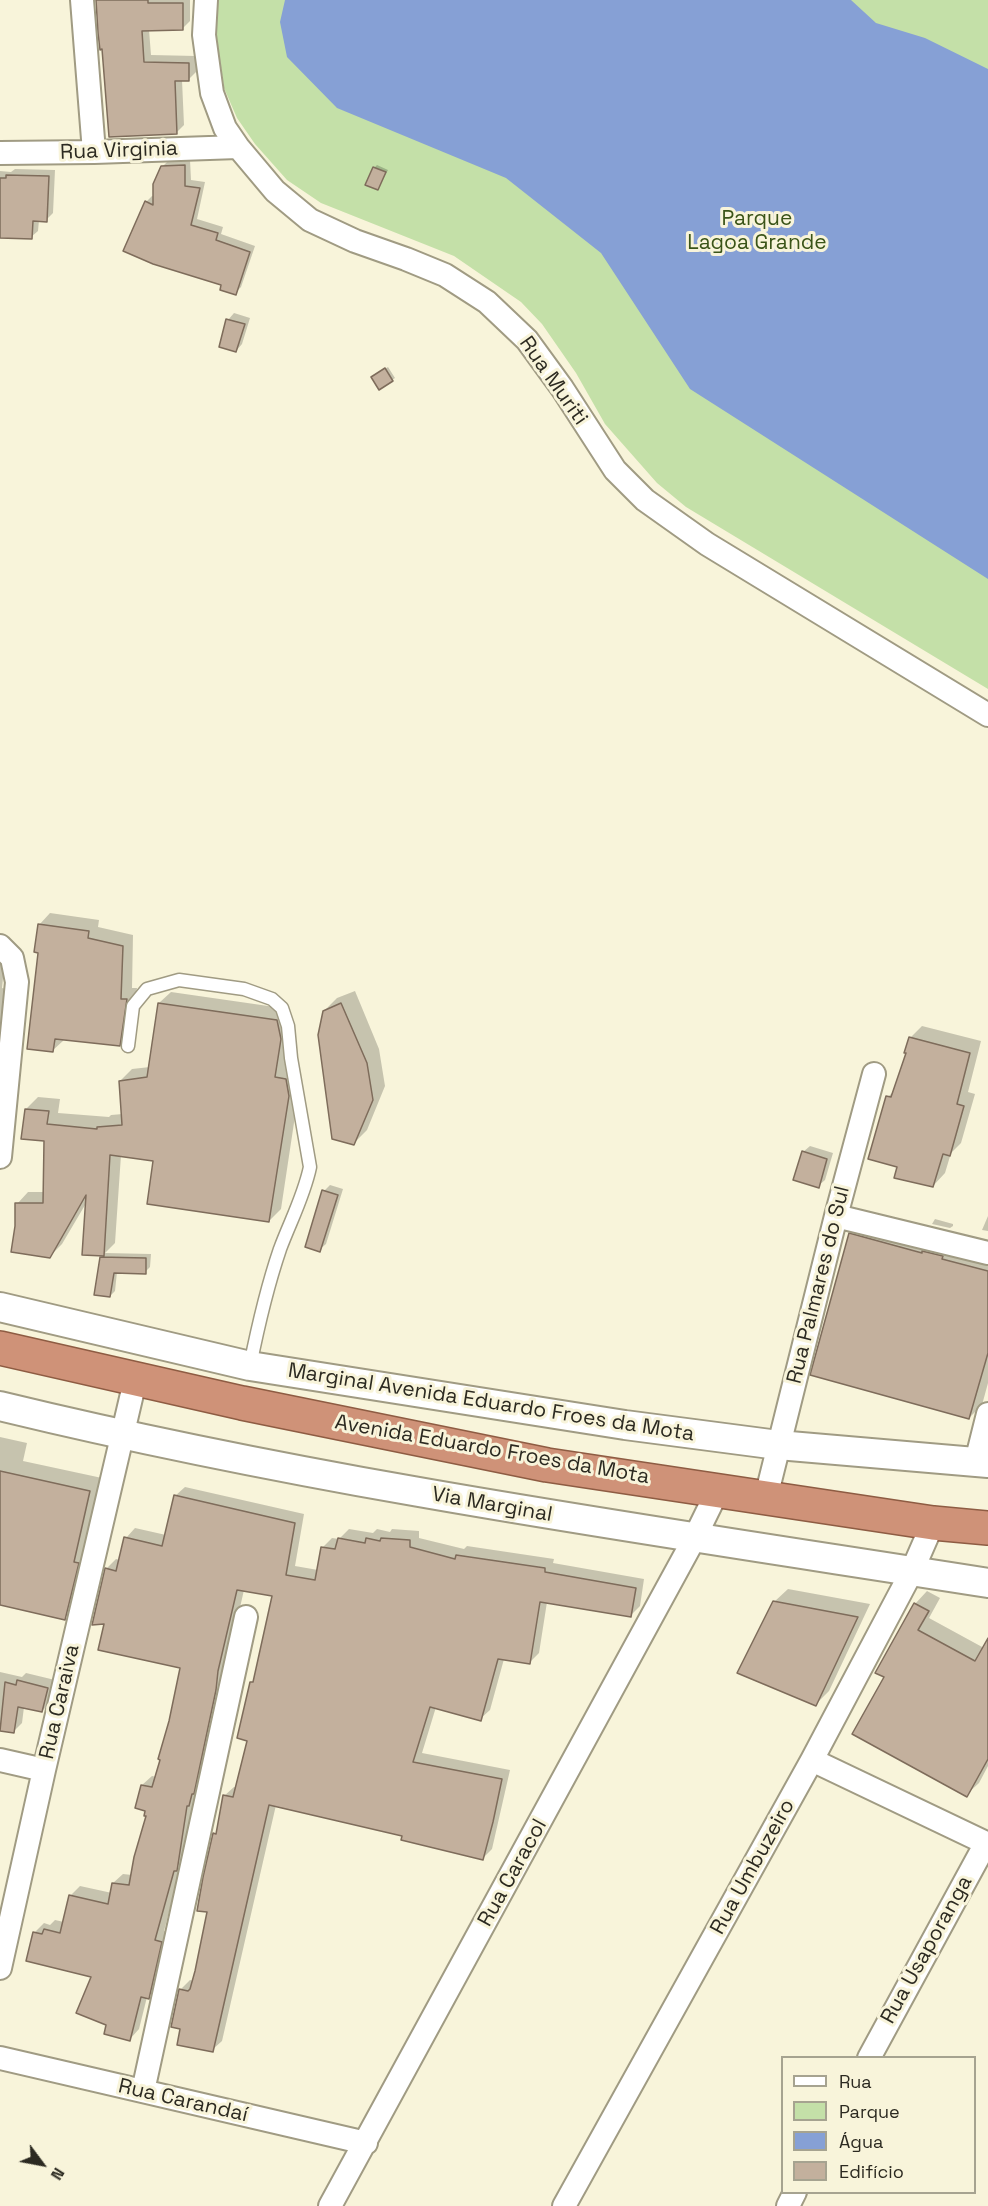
<!DOCTYPE html>
<html>
<head>
<meta charset="utf-8">
<style>
	body { margin:0 }
	#map { position:relative; width:988px; height:2206px; overflow:hidden; background:#f8f4da; font-family:"Space Grotesk",sans-serif }
	canvas { display:block }
	.legend { position:absolute; left:781px; top:2056px; width:195px; height:138px; box-sizing:border-box; background:#f8f4da; border:2px solid #a6a390; margin:0; padding:8px 10px; list-style:none; font-size:18px; color:#2c2a21 }
	.legend li { display:flex; align-items:center; gap:12px; height:30px }
	.legend b { width:30px; border:2px solid #a6a390 }
	.north { position:absolute; left:12px; top:2134px; width:60px; height:60px; -webkit-text-stroke:4px #f8f4da; paint-order:stroke; rotate:122deg; font-size:16px; font-weight:700; line-height:24px; text-align:center; color:#2c2a21 }
	.north::after { content:''; display:block; margin:auto; width:21px; height:27px; background:#2c2a21; clip-path:polygon(50% 0,100% 100%,50% 72%,0 100%) }
</style>
</head>
<body>
<div id="map">
<canvas width="988" height="2206"></canvas>
<ul class="legend">
<li><b style="height:8px;background:#fff"></b>Rua</li>
<li><b style="height:16px;background:#c4e0a8"></b>Parque</li>
<li><b style="height:16px;background:#86a0d5"></b>Água</li>
<li><b style="height:16px;background:#c3b09d"></b>Edifício</li>
</ul>
<div class="north">N</div>
</div>
<script>
const g = document.querySelector('canvas').getContext('2d');
g.lineJoin = 'round';
function fillPath(path, color) {
  g.fillStyle = color;
  g.fill(path, 'evenodd');
}
function stroke(path, color, width, dash) {
  g.strokeStyle = color;
  g.lineWidth = width;
  g.lineCap = dash ? 'butt' : 'round';
  g.setLineDash(dash || []);
  g.stroke(path);
}
function label(font, color, halo, rows, align = 'center') {
  g.font = font + ' "Space Grotesk",sans-serif';
  g.lineWidth = 6;
  g.setLineDash([]);
  g.textBaseline = 'middle';
  g.strokeStyle = halo;
  g.fillStyle = color;
  for (const [text, x, y, turn = 0] of rows) {
    g.save();
    g.translate(x, y);
    g.rotate((+turn || 0) * Math.PI / 180);
    g.textAlign = isNaN(turn) ? turn : align;
    if (halo) g.strokeText(text, 0, 0);
    g.fillText(text, 0, 0);
    g.restore();
  }
}
const green = new Path2D(`
	M218,0H988V689L686,507L657,483L605,424L576,373L542,324L521,302L454,256L321,203L287,180L255,144L237,118L224,88L216,33Z`);
const water = new Path2D(`
	M285,0H851L876,23L925,38L988,69V579L690,389L601,253L506,178L337,108L287,57L280,22Z`);
const shadow = new Path2D(`
	M98,0H190V21L182,29L149,30L151,55L196,56V72L188,80H182L184,125L176,133Z
	M190,160L191,180L205,182L197,219L223,227L221,234L255,246L241,287L235,293L223,284L146,202L152,196L155,197L162,167L168,161Z
	M377,165L388,170L378,189L374,168Z
	M15,169L55,170L53,213L46,220H39L38,231L31,237L0,219V171L11,172Z
	M234,313L250,318L242,344L236,351L228,320Z
	M388,367L395,378L392,380L376,375Z
	M50,913L99,920L98,927L133,935L132,988H137L131,1033L119,1044L64,1040L52,1051L39,925Z
	M0,958H5L2,988L6,989L0,1042Z
	M355,991L379,1049L385,1086L367,1130L354,1143L324,1011L337,998Z
	M171,992L289,1009L292,1026L286,1065L298,1067L300,1083L281,1209L269,1221L155,1160L121,1155L115,1243L105,1253L151,1254L150,1267L145,1272H117L115,1291L110,1296L101,1258L104,1255L84,1254L88,1200L62,1244L50,1256L16,1226L17,1204L28,1192H44L45,1140L26,1109L38,1097L60,1099L58,1113L109,1117L111,1115L123,1114L120,1081L132,1069L150,1067L159,1003Z
	M922,1026L981,1041L968,1092L975,1094L961,1143L951,1153L945,1173L933,1186L898,1166L888,1097L896,1089L908,1052L910,1038Z
	M810,1146L833,1153L825,1180L818,1186L803,1152Z
	M330,1185L343,1189L326,1244L319,1250L324,1191Z
	M988,1216V1231L982,1230Z
	M935,1219L953,1224V1226L950,1228L932,1224Z
	M864,1221L988,1255V1383L982,1405L969,1418L851,1234Z
	M0,1437L27,1443L23,1461L102,1478L78,1605L65,1618L0,1604Z
	M185,1487L304,1514L295,1566L318,1570L323,1547L332,1538L339,1539L349,1529L373,1533L377,1529L390,1532L392,1529L419,1531V1538L464,1549L467,1546L554,1559L553,1563L644,1579L640,1606L630,1616L547,1602L539,1653L530,1662L504,1659L490,1710L480,1719L436,1707L422,1753L510,1770L492,1849L482,1859L404,1835L276,1805L222,2041L212,2050L181,2028L180,1990L190,1980L194,1981L208,1911L215,1834L218,1832L224,1796L234,1787H237L249,1740L252,1683L254,1680L273,1595L244,1590L181,1865L164,1931L170,1932L158,1988L147,1997L139,2029L130,2039L108,2025L93,1976L34,1933L44,1923L50,1925L55,1920L64,1922L70,1896L80,1886L112,1893L113,1883L123,1874L132,1875L148,1815L142,1785L152,1776L157,1777L181,1667L106,1622V1569L116,1559L120,1560L126,1538L135,1528L166,1535L175,1496Z
	M788,1589L870,1604L829,1691L816,1704L774,1602Z
	M927,1591L940,1598L929,1618L984,1648L988,1641V1766L979,1783L966,1795L886,1677L877,1672L915,1604Z
	M0,1672L22,1677L26,1673L55,1680L50,1703L42,1711L24,1707L22,1723L14,1731L0,1727Z`);
const building = new Path2D(`
	M96,0H148V3H183V30L142,31L144,62L189,63V81H175L177,134L109,137L102,49L100,50L98,33Z
	M185,165V186L200,188L191,225L218,233L216,240L250,252L236,295L220,290L221,285L153,264L123,251L145,201L153,205V184L161,166Z
	M373,167L386,172L378,190L365,185Z
	M6,175L49,176L47,222L33,221L32,239L0,238V178H6Z
	M226,319L245,324L236,352L219,347Z
	M385,368L393,381L379,390L371,377Z
	M38,924L89,931L88,938L123,946L121,999H127L120,1046L55,1039L53,1052L27,1049L38,953L34,952Z
	M158,1003L277,1020L281,1039L275,1077L286,1079L289,1096L269,1222L147,1204L153,1161L110,1155L104,1256L82,1255L86,1195L50,1258L11,1252L15,1226V1203H43L44,1141L21,1139L25,1109L49,1111L47,1124L97,1129V1127L122,1125L119,1081L147,1077Z
	M341,1003L367,1063L373,1100L354,1145L332,1139L318,1035L323,1011Z
	M909,1037L970,1053L957,1104L964,1106L950,1156L943,1154L933,1187L894,1178L897,1167L868,1159L886,1096L891,1097L906,1053H904Z
	M802,1151L827,1159L819,1188L793,1180Z
	M322,1190L338,1195L320,1252L305,1247Z
	M849,1233L922,1253V1251L943,1256L942,1259L988,1271V1353L969,1419L810,1375Z
	M100,1257L146,1258V1274L114,1273L110,1297L94,1295Z
	M0,1471L90,1491L74,1562L79,1563L65,1620L0,1605Z
	M174,1495L295,1523L286,1575L315,1580L321,1547L335,1549L338,1538L365,1543L366,1538L380,1541L381,1538L410,1540V1547L455,1559L456,1555L545,1568V1572L636,1588L631,1617L540,1602L530,1664L498,1659L481,1721L430,1707L413,1762L502,1779L493,1822L483,1860L401,1840L402,1836L269,1805L213,2052L177,2045L180,2029L171,2027L179,1989L188,1991L190,1989L195,1971L207,1912L197,1911L203,1877L213,1833L216,1834L223,1795L233,1797L247,1741L237,1738L250,1682H253L272,1596L237,1590L218,1671L216,1690L194,1794H192L189,1806H187L177,1871H174L155,1940L162,1942L149,1999L141,1997L130,2041L104,2034L106,2025L76,2013L91,1977L26,1961L33,1932L42,1934L44,1929L60,1933L69,1895L108,1904L112,1883L129,1885L134,1857L146,1816H144L145,1811L135,1808L141,1785L152,1787L160,1760L158,1759L169,1721L180,1668L98,1650L104,1624L92,1625L105,1568L116,1571L124,1537L162,1546Z
	M773,1601L858,1617L816,1706L737,1673Z
	M914,1603L929,1611L918,1630L975,1661L988,1638V1759L967,1797L852,1734L884,1677L875,1673Z
	M17,1680L48,1688L42,1712L18,1707L14,1733L0,1731L5,1682L16,1685Z`);
const service = new Path2D(`
	M128,1046L133,1006L147,989L179,980L244,989L272,999L282,1008L288,1026L291,1058L310,1167C304,1196 290,1222 280,1249C267,1287 258,1326 250,1366`);
const minor = new Path2D(`
	M82,0L94,152
	M206,0L204,35L212,93L225,128L238,147L275,191L310,220L355,241L406,259L445,275L487,302L527,340L562,388L615,470L645,500L707,544L988,715
	M0,153L94,152L238,147
	M0,946L12,958L17,982L0,1157
	M836,1216L988,1253
	M976,1462L988,1414
	M766,1497L836,1216L874,1074
	M0,1760L44,1770
	M812,1760L988,1844
	M0,1968L44,1770L135,1381
	M0,2058L366,2143
	M869,2058L986,1843
	M143,2091L246,1617
	M330,2206L694,1539L718,1490
	M564,2206L812,1760L912,1571L933,1523
	M788,2206L795,2192`);
const tertiary = new Path2D(`
	M0,1307L250,1366L625,1425L778,1445L988,1463
	M0,1406C325,1485 657,1531 988,1583`);
const trunk = new Path2D(`
	M0,1348L242,1403L547,1465L933,1523L988,1528`);
const streetNames = [
	["Rua Virginia",119,151,-2],
	["Rua Muriti",553,381,55],
	["Rua Palmares do Sul",819,1285,-76],
	["Marginal Avenida Eduardo Froes da Mota",491,1403,9],
	["Avenida Eduardo Froes da Mota",492,1450,10],
	["Via Marginal",492,1505,10],
	["Rua Caraiva",60,1702,-77],
	["Rua Umbuzeiro",753,1867,-61],
	["Rua Caracol",513,1873,-61],
	["Rua Usaporanga",927,1950,-61],
	["Rua Carandaí",183,2101,13]
];
const parkNames = [
	["Parque",757,219],
	["Lagoa Grande",757,243]
];
fillPath(green, '#c4e0a8');
fillPath(water, '#86a0d5');
fillPath(shadow, '#0003');
fillPath(building, '#c3b09d');
stroke(building, '#7e6c5b', 1.5);
stroke(service, '#a09b83', 15);
stroke(minor, '#a09b83', 26);
stroke(tertiary, '#a09b83', 32);
stroke(trunk, '#8e5c43', 36);
stroke(service, '#fff', 12);
stroke(minor, '#fff', 22);
stroke(tertiary, '#fff', 28);
stroke(trunk, '#cf9278', 33);
label('21px', '#2c2a21', '#f8f4da', streetNames);
label('21px', '#3a5418', '#f8f4da', parkNames);
</script>
</body>
</html>
